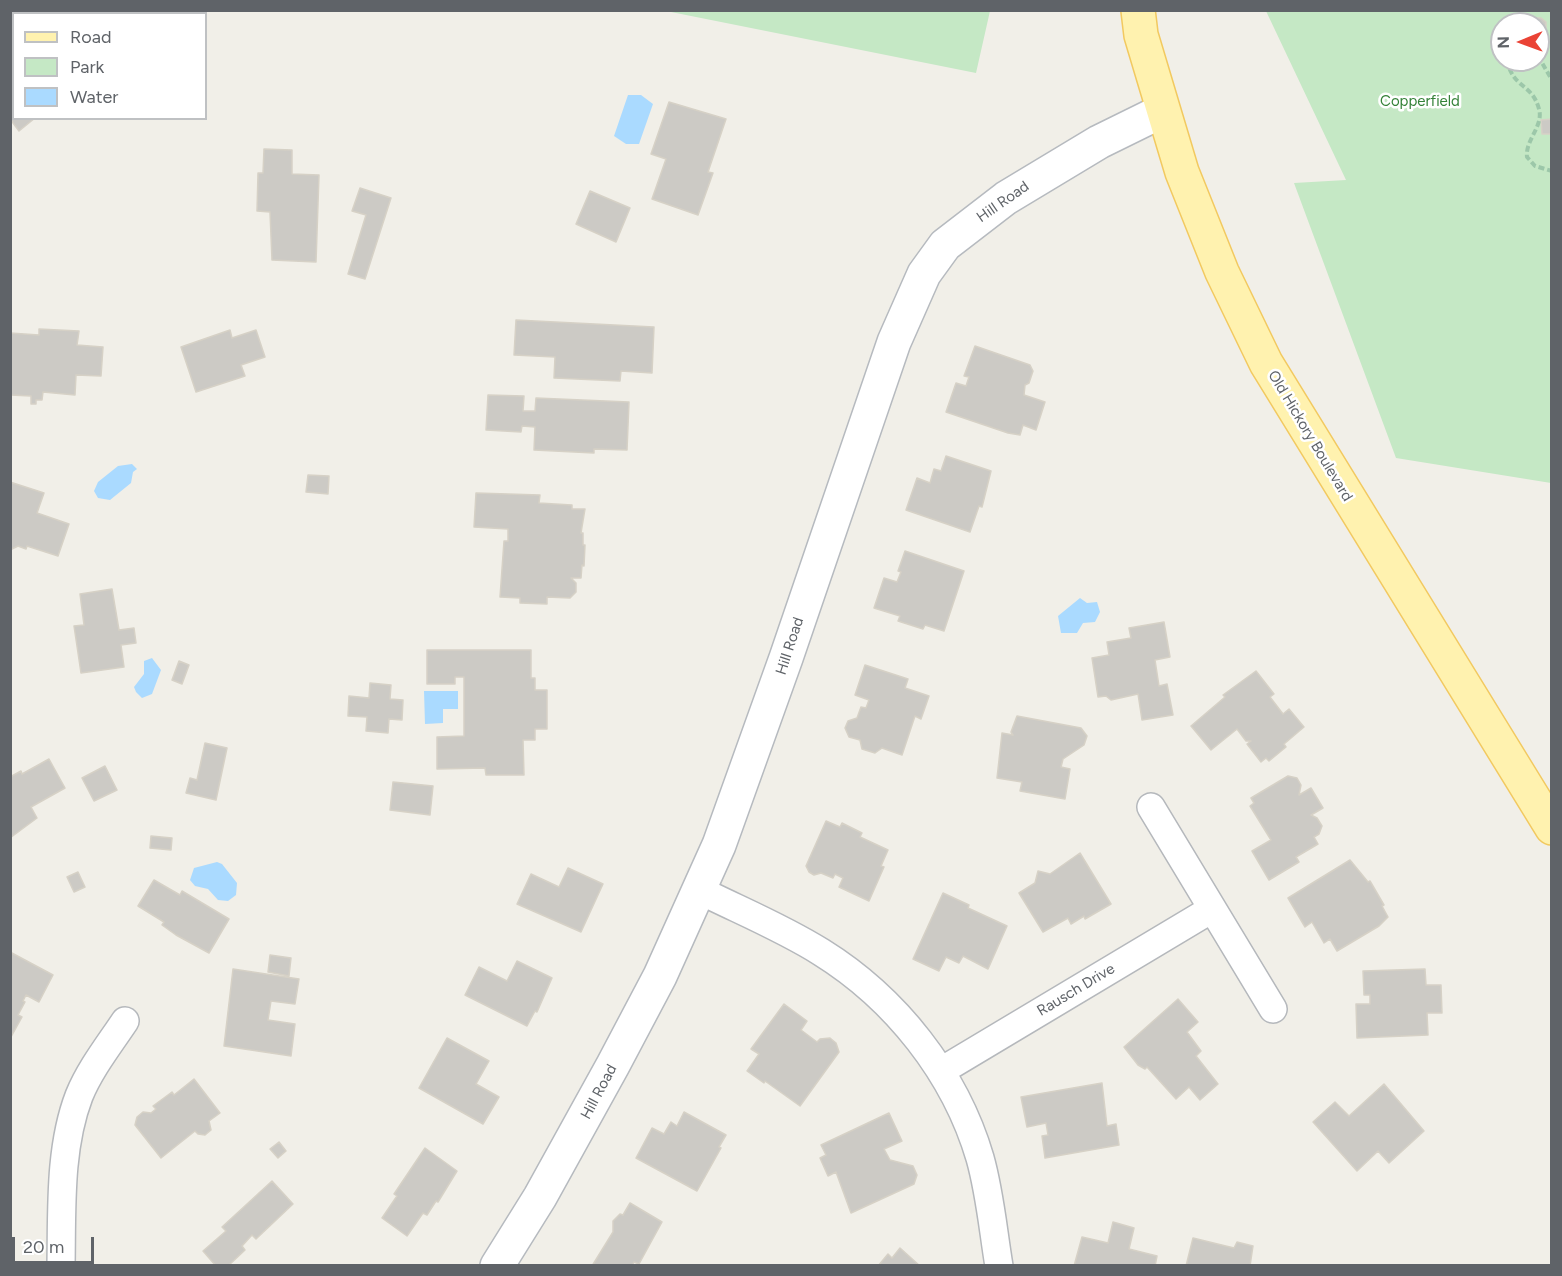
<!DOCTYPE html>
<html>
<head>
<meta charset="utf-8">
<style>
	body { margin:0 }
	#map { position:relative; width:1562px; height:1276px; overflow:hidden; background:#f1efe8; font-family:Figtree,sans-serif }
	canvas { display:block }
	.frame { position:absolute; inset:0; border:12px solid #5f6368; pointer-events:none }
	.legend { position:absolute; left:12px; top:12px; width:195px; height:108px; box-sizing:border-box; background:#fff; border:2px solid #bfc1c3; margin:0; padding:8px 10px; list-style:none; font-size:18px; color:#5f6368 }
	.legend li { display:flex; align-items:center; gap:12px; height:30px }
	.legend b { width:30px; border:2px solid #bfc1c3 }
	.north { position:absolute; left:1490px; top:12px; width:60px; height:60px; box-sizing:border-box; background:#fff; border:2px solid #bfc1c3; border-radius:50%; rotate:269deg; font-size:16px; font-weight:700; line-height:24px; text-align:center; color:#5f6368 }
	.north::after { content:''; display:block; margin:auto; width:21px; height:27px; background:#ea4335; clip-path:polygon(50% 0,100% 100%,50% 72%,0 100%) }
	.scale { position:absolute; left:12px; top:1237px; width:82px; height:27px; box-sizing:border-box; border:3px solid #5f6368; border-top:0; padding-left:8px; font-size:18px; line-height:21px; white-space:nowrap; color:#5f6368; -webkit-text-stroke:4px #fff; paint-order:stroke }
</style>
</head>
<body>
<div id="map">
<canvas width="1562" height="1276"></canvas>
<div class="frame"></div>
<ul class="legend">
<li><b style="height:8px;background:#fff2af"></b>Road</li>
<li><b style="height:16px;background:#c5e8c5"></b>Park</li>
<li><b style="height:16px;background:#aadaff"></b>Water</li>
</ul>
<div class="north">N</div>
<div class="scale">20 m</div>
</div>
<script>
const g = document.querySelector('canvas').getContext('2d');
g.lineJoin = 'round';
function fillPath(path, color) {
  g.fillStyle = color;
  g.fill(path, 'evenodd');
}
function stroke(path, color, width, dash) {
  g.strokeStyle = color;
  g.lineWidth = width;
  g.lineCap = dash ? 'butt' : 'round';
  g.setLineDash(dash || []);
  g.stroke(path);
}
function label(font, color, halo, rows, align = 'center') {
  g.font = font + ' Figtree,sans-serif';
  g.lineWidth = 5;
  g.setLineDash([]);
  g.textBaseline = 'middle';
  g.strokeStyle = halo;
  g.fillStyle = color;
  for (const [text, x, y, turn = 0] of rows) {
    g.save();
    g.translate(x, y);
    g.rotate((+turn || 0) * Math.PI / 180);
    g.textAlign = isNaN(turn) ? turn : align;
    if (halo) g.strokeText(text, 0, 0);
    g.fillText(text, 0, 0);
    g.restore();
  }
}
const green = new Path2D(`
	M666,11H990L976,73Z
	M1266,11H1551V483L1396,458L1294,183L1346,180ZM1502,24H1538V60H1502Z`);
const water = new Path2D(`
	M628,95H641L653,104L639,144H626L614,136Z
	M132,464L137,469L133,472L131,483L110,500L98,498L94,491L98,482L118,466Z
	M1080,598L1087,603L1097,602L1100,612L1095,622L1083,623L1077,633H1061L1058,616Z
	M152,658L161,670L152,694L142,698L136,692L134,687L144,674V661Z
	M424,691H458V709H443V723L425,724Z
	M217,862L222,864L237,883L236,895L228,901L218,900L208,889L195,886L190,880L194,868Z`);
const building = new Path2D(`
	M1534,18H1541L1546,22V28L1542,33H1538V24H1530Z
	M14,44V118H35L19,131L10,119V47Z
	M669,102L726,119L708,172L713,173L698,215L652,199L666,159L651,154Z
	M1552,119V134H1542L1541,120Z
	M264,149L292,150V174L319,175L316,262L272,260L270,212L257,211L258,173H263Z
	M360,188L391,198L365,279L348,274L366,215L352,211Z
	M590,191L630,208L616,242L576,224Z
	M516,320L654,327L652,373L621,371L620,381L554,378L555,357L514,355Z
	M39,329L79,331L77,345L103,347L101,376L76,375L75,395L43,392L42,400H36V404H31V396L10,395V333L39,335Z
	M230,330L232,338L256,330L265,357L241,365L245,376L196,392L181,347Z
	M975,346L1030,365L1033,371L1029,383L1025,385L1024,395L1045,402L1036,430L1023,425L1020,435L1008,433L946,412L956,383L966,386L969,377L964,376Z
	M488,395L524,396L523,411H535L536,398L629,402L627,450L594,449V453L534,450L535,427L522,426L521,432L486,430Z
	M946,456L991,471L982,507L979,506L970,532L906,510L917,478L930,483L934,469L941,471Z
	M308,475L329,476L328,494L306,492Z
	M10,482L44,493L37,513L69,524L58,556L27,546L26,549L18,546L10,550Z
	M476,493L540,495L539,503L572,505V509H585L581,533H583V545H585L584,566L582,565L581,578H571L576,583V592L570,598L547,597V604L520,603V598L500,597L504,541H508V529L474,527Z
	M905,551L964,571L944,631L925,625L923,629L898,621L900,616L874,608L884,578L897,582L901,572L898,571Z
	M112,589L119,630L134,628L136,643L121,645L124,667L81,673L74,626L84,625L80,594Z
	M1164,622L1170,657L1155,660L1159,686L1167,684L1173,715L1142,720L1138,694L1111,700L1106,696L1098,697L1092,658L1109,655L1107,642L1131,638L1129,628Z
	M427,650H531V678H535V690H547V729H535V740H523L524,775H486L485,768L437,769V737L464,736V677H455V684H427Z
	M179,661L189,665L182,684L172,680Z
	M865,665L908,679L905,688L929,696L921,719L915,716L902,755L882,748L875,753L862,749L860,740L849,737L845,728L848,721L857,718L861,707L866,708L869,700L855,695Z
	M1256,671L1274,694L1270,697L1283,714L1289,709L1304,727L1284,744L1286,747L1269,761L1266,758L1261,762L1247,744L1251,741H1246L1237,729L1211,750L1191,726L1225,697L1223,695Z
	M370,683L391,685L390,699L403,700L402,720L389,719L388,733L366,731L367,717L348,716L349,696L369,698Z
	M1017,716L1081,728L1087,736L1084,745L1063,759L1061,767L1070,769L1065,799L1020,791L1022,782L997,778L1002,733L1013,735L1011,732Z
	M205,743L227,748L216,800L186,793L190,778L197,780Z
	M49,759L65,788L31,807L37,818L10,838V777L21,771L22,774Z
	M105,766L117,790L94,801L82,778Z
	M1288,776L1297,778L1301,785L1299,795L1311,788L1323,808L1311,815L1317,818L1322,826L1319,834L1314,837L1318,844L1296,857L1299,862L1269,880L1252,851L1271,840L1250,806L1254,803L1251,798Z
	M393,782L433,786L430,815L390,810Z
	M826,821L840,827L842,823L862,833L860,837L888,850L881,866L884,867L869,901L839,887L843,878L835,874L833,878L821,873L814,875L809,872L806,866Z
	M151,836L172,838L171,850L150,848Z
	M1080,853L1111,904L1085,919L1084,916L1071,924L1068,918L1043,932L1019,893L1035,883L1038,871L1050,874Z
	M1350,860L1368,882L1370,881L1384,905L1382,906L1388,917L1379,926L1337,951L1330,939L1324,943L1312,922L1305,927L1288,898Z
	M568,868L603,884L581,932L517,904L531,874L559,887Z
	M78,872L85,887L74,892L67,877Z
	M154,880L180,895L182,891L229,919L209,953L176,935L162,925L164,922L138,906Z
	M943,893L969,905L968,908L1007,926L988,969L963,956L959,963L946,957L939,971L913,959Z
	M10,952L53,975L39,1002L26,995L23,1001L25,1002L18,1015L22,1017L11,1037Z
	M270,955L291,958L289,976L268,972Z
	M517,961L552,978L537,1012L535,1011L527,1026L465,995L479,967L507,981Z
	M233,969L299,979L295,1004L271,1001L268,1020L295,1024L291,1056L224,1046Z
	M1425,969L1426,985H1441L1442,1013H1427L1428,1035L1357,1038L1356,1004H1370V995H1364L1363,971Z
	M1178,999L1198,1022L1187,1032L1201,1051L1196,1056L1218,1084L1200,1100L1189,1087L1176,1099L1147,1067L1145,1069L1138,1065L1124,1047Z
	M784,1004L807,1021L801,1030L817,1042L820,1039L830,1038L836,1043L839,1052L800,1106L765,1081L764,1083L747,1071L759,1054L751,1049Z
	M447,1038L489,1061L476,1084L499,1097L483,1124L419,1088Z
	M194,1079L220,1113L209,1121L211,1130L205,1135L198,1134L195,1131L161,1158L135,1125L137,1117L143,1112L151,1113L156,1109L153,1106L172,1092L174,1095Z
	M1102,1083L1107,1126L1116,1124L1119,1145L1045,1158L1042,1136L1048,1135L1046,1123L1027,1127L1021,1097Z
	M1384,1084L1424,1131L1389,1163L1378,1151L1357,1171L1313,1122L1335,1102L1349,1116Z
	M684,1112L726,1135L719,1147L721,1148L697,1191L636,1158L652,1128L664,1134L671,1122L677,1126Z
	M889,1113L902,1141L884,1149L890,1160L913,1166L917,1175L914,1184L851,1213L836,1172L828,1176L820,1158L826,1155L821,1145Z
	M279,1142L286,1151L278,1158L270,1149Z
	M425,1148L457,1171L438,1202L436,1201L427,1215L423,1213L407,1236L382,1218L397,1196L394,1194Z
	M272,1181L293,1204L256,1239L252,1235L242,1246L245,1250L228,1266H216L203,1251L226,1231L222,1227Z
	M630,1203L662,1222L639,1264L634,1262L632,1266H592L613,1232V1221L620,1214L623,1215Z
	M1113,1222L1134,1228L1129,1249L1157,1256L1155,1266H1074L1082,1237L1108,1243Z
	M1193,1238L1234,1248L1237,1242L1253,1246L1250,1266H1186Z
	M900,1248L920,1266H878L888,1254L892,1258Z`);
const path = new Path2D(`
	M1538,56L1552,80
	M1507,60C1513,89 1532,83 1539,109C1544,126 1525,140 1527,157L1535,166L1552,171`);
const street = new Path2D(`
	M1151,807L1273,1009
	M699,890C739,910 783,928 821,952C895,998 955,1073 980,1158C990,1193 993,1230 999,1266
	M941,1071L1212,909
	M61,1266C62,1210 59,1148 79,1096C90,1069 109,1045 125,1021`);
const secondary = new Path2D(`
	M497,1266L540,1197L613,1065L660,976L719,845L786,658L894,342L924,274L945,245L1006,198L1099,142L1162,111`);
const primary = new Path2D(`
	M1138,10L1141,35L1182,172L1222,272L1266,363L1552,828`);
const parkNames = [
	["Copperfield",1420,102]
];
const streetNames = [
	["Hill Road",1003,202,-35],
	["Old Hickory Boulevard",1310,436,59],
	["Hill Road",790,646,-72],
	["Rausch Drive",1076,990,-31],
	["Hill Road",599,1092,-62]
];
fillPath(green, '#c5e8c5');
fillPath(water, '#aadaff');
fillPath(building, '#cccac5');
stroke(building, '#d6d1c6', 1.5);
stroke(street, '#b5b8bc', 30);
stroke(secondary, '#b6babf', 36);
stroke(primary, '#f2c960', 36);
stroke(path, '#9cc7a9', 4, [6, 3]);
stroke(street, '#fff', 27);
stroke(secondary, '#fff', 33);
stroke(primary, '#fff2af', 33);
label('15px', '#348238', '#fff', parkNames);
label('15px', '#5f6368', '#fff', streetNames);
</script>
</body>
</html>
